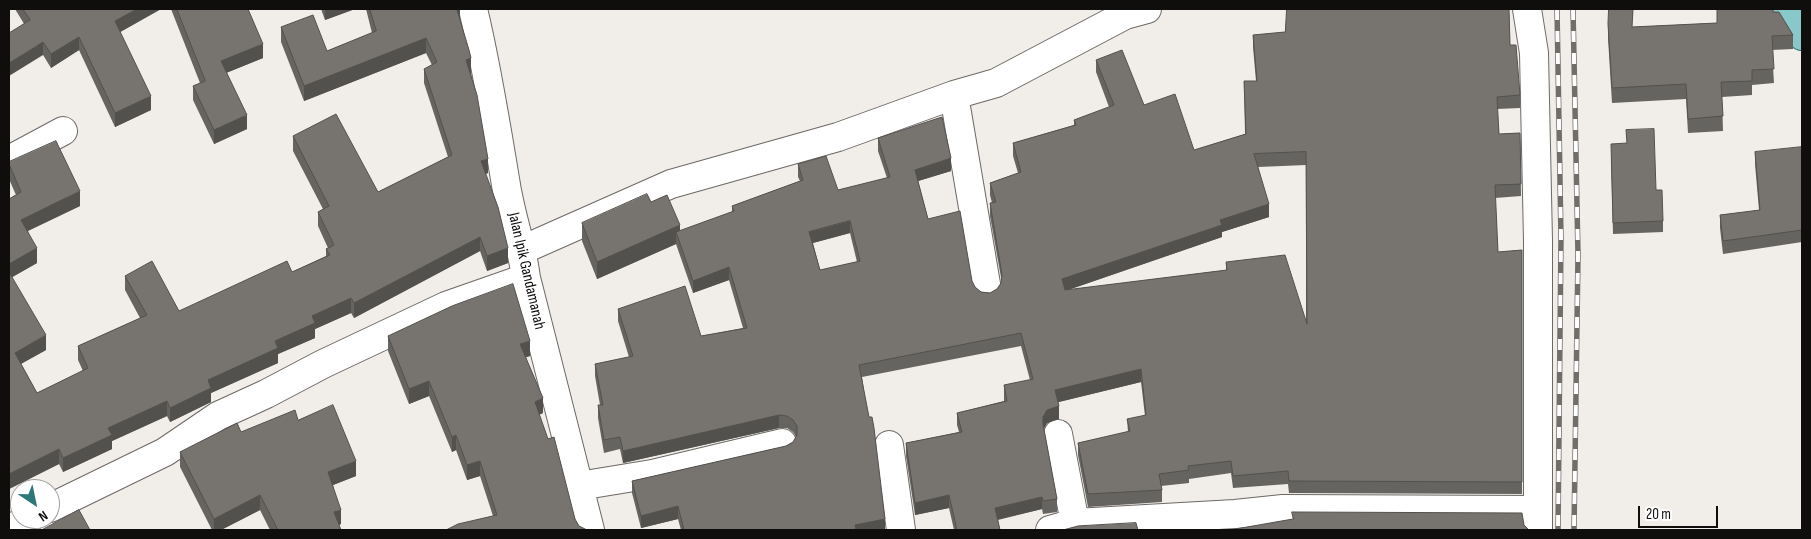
<!DOCTYPE html>
<html>
<head>
<meta charset="utf-8">
<style>
	body { margin:0 }
	#map { position:relative; width:1811px; height:539px; overflow:hidden; background:#f1ede9; font-family:"Sofia Sans Condensed",sans-serif }
	canvas { display:block }
	.frame { position:absolute; inset:0; border:10px solid #100e0d; pointer-events:none }
	.north { position:absolute; left:10px; top:479px; width:50px; height:50px; box-sizing:border-box; background:#fff; border:1px solid #9f9f9e; border-radius:50%; rotate:146deg; font-size:14px; font-weight:700; line-height:20px; text-align:center; color:#100e0d }
	.north::after { content:''; display:block; margin:auto; width:18px; height:22px; background:#2d7779; clip-path:polygon(50% 0,100% 100%,50% 72%,0 100%) }
	.scale { position:absolute; left:1638px; top:506px; width:80px; height:22px; box-sizing:border-box; border:2px solid #100e0d; border-top:0; padding-left:6px; font-size:15px; line-height:18px; white-space:nowrap; color:#100e0d; -webkit-text-stroke:4px #fff; paint-order:stroke }
</style>
</head>
<body>
<div id="map">
<canvas width="1811" height="539"></canvas>
<div class="frame"></div>
<div class="north">N</div>
<div class="scale">20 m</div>
</div>
<script>
const g = document.querySelector('canvas').getContext('2d');
g.lineJoin = 'round';
function stroke(path, color, width, dash) {
  g.strokeStyle = color;
  g.lineWidth = width;
  g.lineCap = dash ? 'butt' : 'round';
  g.setLineDash(dash || []);
  g.stroke(path);
}
function fillPath(path, color) {
  g.fillStyle = color;
  g.fill(path, 'evenodd');
}
function label(font, color, halo, rows, align = 'center') {
  g.font = font + ' "Sofia Sans Condensed",sans-serif';
  g.lineWidth = 4;
  g.setLineDash([]);
  g.textBaseline = 'middle';
  g.strokeStyle = halo;
  g.fillStyle = color;
  for (const [text, x, y, turn = 0] of rows) {
    g.save();
    g.translate(x, y);
    g.rotate((+turn || 0) * Math.PI / 180);
    g.textAlign = isNaN(turn) ? turn : align;
    if (halo) g.strokeText(text, 0, 0);
    g.fillText(text, 0, 0);
    g.restore();
  }
}
const minor = new Path2D(`
	M473,9C487,67 496,125 506,185C511,216 522,246 526,278L590,530
	M1527,9L1534,53L1538,241V530
	M954,95L987,290
	M9,160L63,131
	M522,250L671,184L838,137L954,95L996,83L1125,15L1147,9
	M1058,434L1075,523
	M889,445L901,530
	M579,486L652,474L782,443
	M50,508L165,452L218,416L266,394L323,364L446,306L526,278
	M9,529L29,519
	M1050,530L1075,523L1235,514L1283,509L1538,510`);
const major = new Path2D(`
	M1787,9L1802,36`);
const rail = new Path2D(`
	M1557,9L1561,238L1558,530
	M1573,9L1578,255L1574,530`);
const wall = new Path2D(`
	M15,9H161L120,32L151,110L115,127L79,50L51,68Z
	M171,9H248L263,58L226,73L247,129L214,144L193,100V86L200,83Z
	M321,9H355L325,20Z
	M366,9H460V21L471,73L488,173L485,174L508,263L487,271L480,251L354,318L351,313L315,329V338L278,354V363L211,393V402L207,404L170,422L167,416L112,441V449L63,472L59,464L9,489V199L16,195L9,179V162L80,206L28,231L37,263L12,277L46,350L21,364L37,393L83,371L78,360V346L140,318L125,290V276L179,311L292,272L326,256V249L328,248L318,226V212L323,209L293,151V136L378,192L448,157L424,83V69L432,65L426,53L304,101L281,42V27L327,51L372,33Z
	M1287,9H1511V10H1509L1510,45L1520,95V108L1497,109L1499,134L1520,133L1521,196L1495,198L1498,252L1522,250V494L1289,493L1288,484L1233,488L1231,473L1189,479V483L1161,486L1162,490V502L1088,507L1078,455V443L1128,432L1127,419L1145,416L1141,382L1058,402L1059,419L1047,423L1044,429L1057,499V512L1043,514L1042,509L998,520L1000,530H954L949,508L915,515L906,456V443L959,432L957,425V413L1004,401V385L1030,380L1021,346L862,377L885,530H681L678,519L641,528L632,493V481L786,446L793,442L796,437L793,432L787,428H779L623,463L620,449L604,453L598,418V405H600L595,376V364L629,357L618,321V309L701,336L743,328L729,280L693,293L676,244L597,279L582,241V223L651,202L680,231L732,212V206L800,181L798,177V164L838,190L887,178L878,151V138L951,171L918,181L928,219L972,281L975,287L981,292L990,293L997,289L1002,283L990,216V203H992L990,195V183L1018,173L1013,156V143L1074,125V120L1109,107L1096,72V60L1144,105L1194,150L1245,134L1244,81H1256L1253,47V35L1285,32ZM1306,165V323L1226,262V270L1068,290L1222,237V232L1269,217L1258,167ZM850,233L857,262L820,270L813,243Z
	M1609,9H1633L1632,27L1717,23L1773,12L1793,35V49L1772,50L1774,83L1752,85V95L1722,97L1723,131L1688,133L1686,99L1612,103L1608,38Z
	M1626,130L1656,190L1663,221V232L1613,234L1611,156L1627,144Z
	M1802,147V242L1723,254L1720,228V215L1759,210L1755,164V152Z
	M388,336L530,356L526,357L543,413L539,415L575,519L493,516L480,476L467,480L456,450L452,452L429,396L409,404L388,351Z
	M298,420L356,476L333,485L341,524L339,525L341,530H270L260,510L221,530H212L180,467V452L241,432Z`);
const shadedWall = new Path2D(`
	M137,9H161L115,35V21Z
	M325,9H355L325,20Z
	M460,9V24L457,10Z
	M79,37V50L51,68V54Z
	M426,38V53L304,101V86Z
	M43,42V55L9,76V63Z
	M263,44V58L221,75V61Z
	M471,58V73L466,74V60Z
	M151,96V110L115,127V113Z
	M247,115V129L214,144V130Z
	M951,158V171L915,182V170Z
	M488,159V173L481,176V161Z
	M80,191V206L21,234V220Z
	M1269,204V217L1222,232V237L1062,292V279L1220,220Z
	M850,221V233L809,244V232Z
	M680,225V243L676,232V244L597,279V262Z
	M480,237V251L354,318V303Z
	M37,248V263L9,279V264Z
	M508,248V263L487,271V256Z
	M729,267V280L693,293V281Z
	M351,298V313L315,329V338L278,354V363L211,393V402L170,422V408L208,380L275,341L312,316Z
	M46,335V350L15,367V353Z
	M530,341V356L520,359V344Z
	M1141,369V382L1055,403V390Z
	M429,381V396L409,404V389Z
	M543,398V413L535,416V402Z
	M167,401V416L112,441V449L63,472V458L108,428Z
	M1059,406V419L1047,423L1043,429V417L1047,410Z
	M779,415V428L623,463V451Z
	M456,435V450L452,452V437Z
	M59,449V464L9,489V474Z
	M356,461V476L328,487V472Z
	M480,461V476L467,480V465Z
	M260,495V510L221,530H214V519Z
	M949,495V508L915,515V503Z
	M1042,497V509L995,520V508Z
	M678,506V519L641,528V516Z
	M341,510V524L334,527V512Z
	M885,519V530H851L855,525Z`);
const building = new Path2D(`
	M23,9H137L115,21L151,96L115,113L79,37L51,54L43,42L9,63V33L30,20Z
	M177,9H248L263,44L221,61L247,115L214,130L193,86L205,81Z
	M370,9H460L457,10L469,50L471,58L466,60L477,95L488,159L481,161L498,207L508,248L487,256L480,237L354,303L351,298L312,316L315,323L275,341L278,348L208,380L211,388L207,390L170,408L167,401L108,428L112,435L63,458L59,449L9,474V419L10,418L9,416V272L46,335L15,353L37,393L88,368L78,346L147,315L125,276L152,261L179,311L287,261L292,272L330,255L326,249L334,245L318,212L329,206L293,136L336,114L378,192L452,155L424,69L437,62L426,38L304,86L281,27L313,15L327,51L376,31Z
	M1287,9H1509L1510,45H1516L1520,95L1497,97L1499,134L1520,133L1521,184L1495,185L1498,252L1522,250V482L1289,481L1288,471L1233,476L1231,461L1188,466L1189,470L1159,474L1162,490L1088,494L1078,443L1130,431L1127,419L1146,415L1141,369L1055,390L1059,406L1047,410L1043,417V424L1057,499L1043,501L1042,497L995,508L1000,530H957L949,495L915,503L906,443L962,432L957,413L1007,401L1004,385L1033,379L1021,333L859,365L869,417H872L874,428L885,519L855,525L856,529L851,530H684L678,506L641,516L632,481L786,446L793,442L797,435V426L793,420L787,416L779,415L623,451L620,437L604,440L598,405H603L595,364L633,356L618,309L685,286L701,336L747,328L729,267L693,281L676,232L734,211L732,206L803,180L798,164L826,156L838,190L890,177L878,138L942,117L951,158L915,170L928,219L960,211L972,281L975,287L981,292L990,293L997,289L1001,283L1002,275L990,203L996,202L990,183L1021,172L1013,143L1076,125L1074,120L1114,105L1096,60L1122,50L1144,105L1175,94L1194,150L1246,134L1244,81H1257L1253,35L1285,32ZM1306,152L1307,324L1285,255L1226,262L1227,270L1065,290L1062,279L1222,225L1220,220L1269,204L1254,154ZM850,221L860,261L820,270L809,232Z
	M1609,9H1633L1632,27L1717,23V9H1773V12H1779L1793,35L1772,36L1774,69L1752,70V81L1721,82L1723,116L1688,119L1686,84L1612,88L1608,24Z
	M1654,129L1656,190H1662L1663,221L1613,223L1611,144L1627,143L1626,130Z
	M56,141L80,191L21,220L37,248L9,264V199L21,192L9,164V162Z
	M1802,147V230L1723,241L1720,215L1760,210L1755,152Z
	M647,194L651,202L667,195L680,225L597,262L582,223Z
	M513,284L530,341L520,344L543,398L535,402L548,439L554,437L575,519L579,526L587,530H446L458,524L497,515L480,461L467,465L456,435L452,437L429,381L409,389L388,336L452,306Z
	M333,405L356,461L328,472L341,510L334,512L341,530H278L260,495L214,519L180,452L237,423L241,432L295,410L298,420Z
	M79,510L90,530H42Z
	M1292,512L1522,513L1524,525L1529,530H1230L1293,519Z
	M1136,523L1138,530H1063L1078,526Z`);
const streetNames = [
	["Jalan Ipik Gandamanah",526,271,77]
];
stroke(minor, '#6c6965', 30);
stroke(major, '#2b6f70', 30);
stroke(minor, '#fff', 28);
stroke(major, '#89c8ca', 28);
stroke(rail, '#706d6b', 5.5);
stroke(rail, '#fff', 4, [11]);
fillPath(wall, '#666460');
fillPath(shadedWall, '#53514e');
fillPath(building, '#777470');
stroke(building, '#53514e', 1);
label('16px', '#100e0d', '#fff', streetNames);
</script>
</body>
</html>
